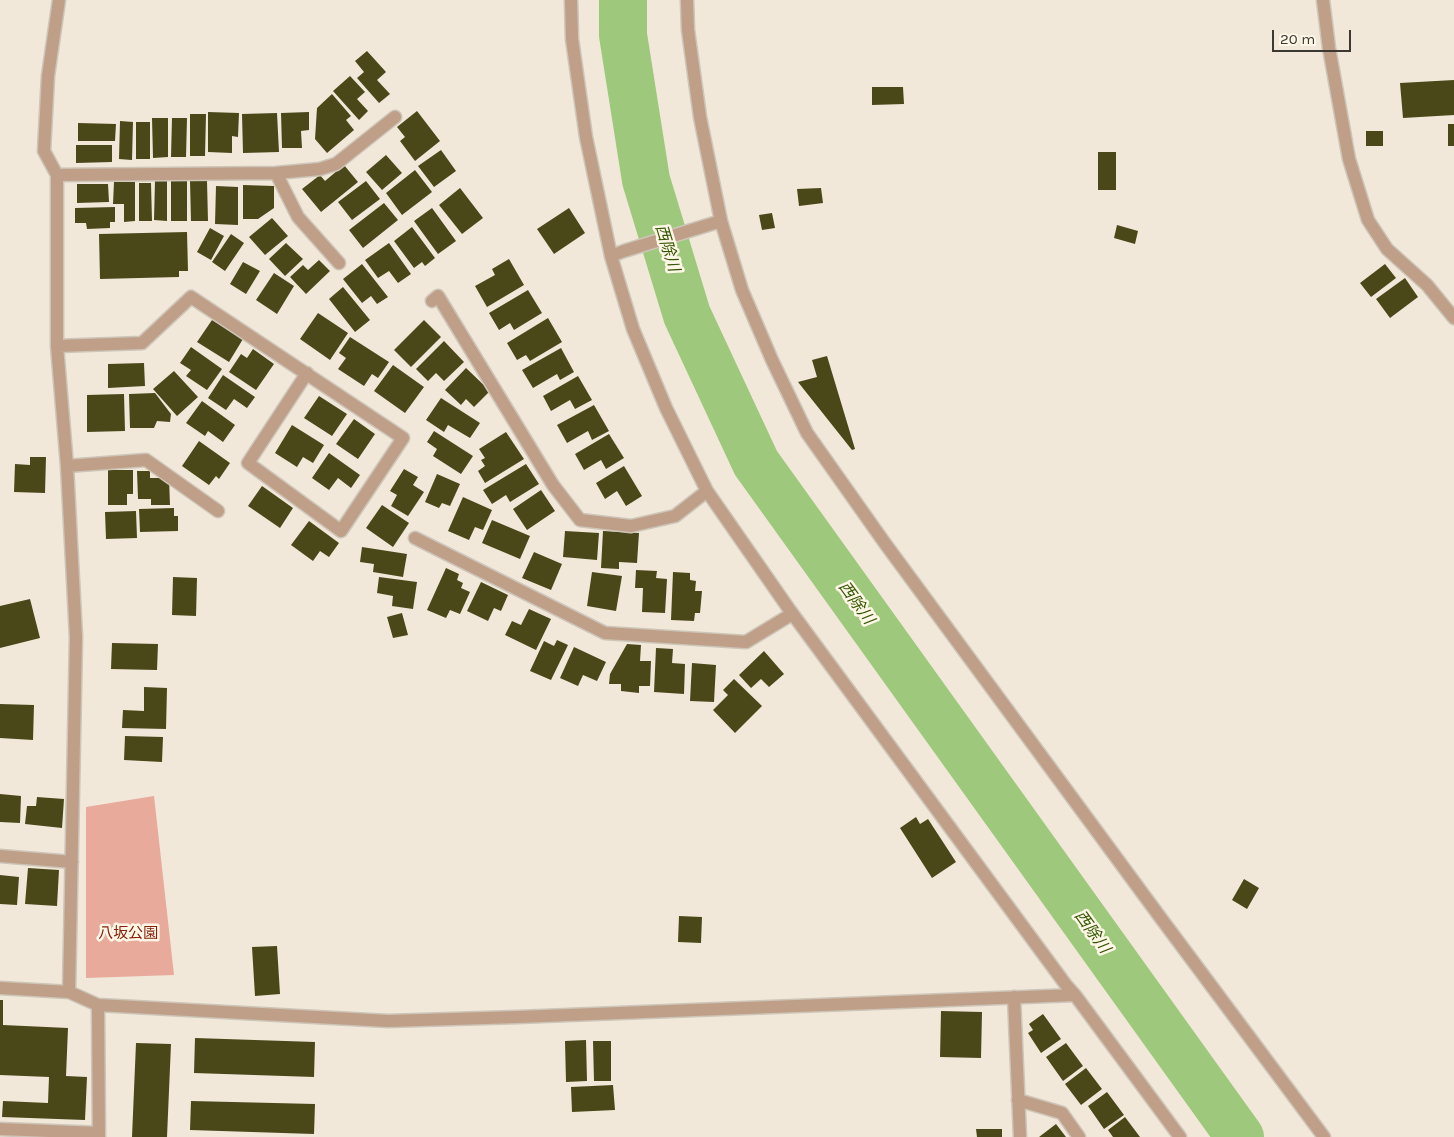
<!DOCTYPE html>
<html>
<head>
<meta charset="utf-8">
<style>
	body { margin:0 }
	#map { position:relative; width:1454px; height:1137px; overflow:hidden; background:#f1e8d9; font-family:Karla,sans-serif }
	canvas { display:block }
	.scale { position:absolute; left:1272px; top:30px; width:79px; height:22px; box-sizing:border-box; border:2px solid #3c3832; border-top:0; padding-left:6px; font-size:15px; line-height:18px; white-space:nowrap; color:#3c3832; -webkit-text-stroke:4px #fef6e6; paint-order:stroke }
</style>
</head>
<body>
<div id="map">
<canvas width="1454" height="1137"></canvas>
<div class="scale">20 m</div>
</div>
<script>
const g = document.querySelector('canvas').getContext('2d');
g.lineJoin = 'round';
function fillPath(path, color) {
  g.fillStyle = color;
  g.fill(path, 'evenodd');
}
function stroke(path, color, width, dash) {
  g.strokeStyle = color;
  g.lineWidth = width;
  g.lineCap = dash ? 'butt' : 'round';
  g.setLineDash(dash || []);
  g.stroke(path);
}
function label(font, color, halo, rows, align = 'center') {
  g.font = font + ' Karla,"Noto Sans JP",sans-serif';
  g.lineWidth = 5;
  g.setLineDash([]);
  g.textBaseline = 'middle';
  g.strokeStyle = halo;
  g.fillStyle = color;
  for (const [text, x, y, turn = 0] of rows) {
    g.save();
    g.translate(x, y);
    g.rotate((+turn || 0) * Math.PI / 180);
    g.textAlign = isNaN(turn) ? turn : align;
    if (halo) g.strokeText(text, 0, 0);
    g.fillText(text, 0, 0);
    g.restore();
  }
}
const green = new Path2D(`
	M154,796L174,975L86,978V807Z`);
const river = new Path2D(`
	M623,0V35L646,180L687,315L756,463L1240,1137`);
const building = new Path2D(`
	M367,51L386,72L377,80L390,94L379,103L357,78L364,72L355,61Z
	M350,76L365,92L357,99L368,111L359,120L333,91Z
	M1454,80V115L1403,118L1400,83Z
	M872,87H903L904,104L872,105Z
	M332,94L351,116L346,120L354,130L327,153L315,139L317,108Z
	M417,111L440,141L415,161L400,141L405,137L397,127Z
	M208,112L239,113L238,137L232,136V153L208,152Z
	M309,112V130L301,131L302,148H282L281,113Z
	M277,113L279,152L243,153L242,114Z
	M190,114H206L205,156H190Z
	M152,118H168V157L153,158Z
	M172,118H187L186,157H171Z
	M120,121L133,122L132,160L119,159Z
	M136,122H150V159H136Z
	M78,123L116,124L115,141H78Z
	M1448,124H1454V146H1448Z
	M1366,131H1383V146H1366Z
	M76,145H112V162L76,163Z
	M441,150L456,171L434,187L418,166Z
	M1098,152H1116V190H1098Z
	M386,155L402,173L382,190L366,172Z
	M344,165L358,182L321,212L302,189L320,175L325,181Z
	M415,170L432,192L402,215L386,193Z
	M155,181H167V221L154,220Z
	M171,181H187V221H171Z
	M190,181H207L208,221H191Z
	M366,181L380,199L352,220L338,202Z
	M114,182H135V221L124,222V204H113Z
	M139,183H151L152,221H139Z
	M77,184H108L109,202L77,203Z
	M243,185L274,186V208L258,219H243Z
	M216,186L238,187V225L215,224Z
	M460,188L483,218L462,234L439,205Z
	M821,188L823,203L799,206L797,189Z
	M384,203L398,220L363,248L349,230Z
	M115,207V222H110V228L87,229L86,223H75V208Z
	M432,208L456,241L438,254L414,221Z
	M569,208L585,233L554,254L537,229Z
	M772,213L775,228L762,230L759,215Z
	M272,218L288,236L265,255L249,237Z
	M1117,225L1138,231L1135,244L1114,238Z
	M412,227L435,258L425,266L422,262L414,268L394,241Z
	M210,228L224,236L211,260L197,252Z
	M187,232L188,271H179V277L100,279L99,234Z
	M231,234L244,243L225,271L212,262Z
	M286,243L303,259L285,276L269,259Z
	M389,243L411,274L398,283L389,271L378,278L365,260Z
	M509,259L524,285L487,307L475,286L495,275L492,269Z
	M319,260L330,271L306,294L290,277L303,265L308,270Z
	M243,262L260,271L246,294L230,284Z
	M362,264L388,297L377,304L371,296L362,303L343,279Z
	M1385,264L1396,278L1371,297L1360,283Z
	M274,273L294,286L277,314L256,300Z
	M1405,278L1418,297L1390,318L1376,299Z
	M343,287L370,320L355,332L329,299Z
	M528,290L542,313L514,330L510,323L499,330L489,313Z
	M318,313L348,333L330,360L300,339Z
	M548,318L562,342L530,361L526,355L517,360L507,343Z
	M212,320L243,339L229,362L197,342Z
	M424,320L441,337L411,367L394,350Z
	M350,337L389,362L378,378L372,374L364,386L338,369L346,358L339,353Z
	M444,341L464,362L444,381L436,373L428,381L416,369Z
	M191,347L222,369L207,390L186,376L191,370L180,363Z
	M561,348L574,372L560,380L557,374L533,388L522,370Z
	M253,349L274,364L256,390L229,372L241,354L247,358Z
	M827,356L855,449L852,450L798,382L817,377L812,360Z
	M144,363L145,386L108,388V364Z
	M393,365L424,387L405,413L374,391Z
	M466,368L490,391L474,407L466,399L461,405L445,390Z
	M174,371L198,397L177,416L153,389Z
	M223,375L255,397L247,408L234,399L226,410L208,398Z
	M578,376L592,400L575,409L570,400L551,411L543,396Z
	M155,393L171,414L170,422L157,421L154,428H130L129,394Z
	M124,394L125,431L87,432V395Z
	M319,396L347,414L332,436L304,418Z
	M441,398L480,423L470,438L448,425L444,432L426,420Z
	M202,401L235,425L223,442L208,431L205,436L186,423Z
	M594,405L609,431L592,440L588,431L567,443L557,425Z
	M354,419L375,434L358,459L336,444Z
	M292,425L324,445L313,463L303,457L297,467L275,453Z
	M434,431L473,456L461,474L433,456L437,449L427,442Z
	M506,432L524,459L485,483L478,471L485,466L481,460L485,458L479,449Z
	M609,434L624,458L606,469L601,460L584,470L575,454Z
	M199,441L230,463L219,479L216,476L209,485L182,466Z
	M329,453L360,475L351,488L338,478L329,490L312,478Z
	M30,457H46L45,493L14,492L15,464L30,465Z
	M526,464L539,484L510,502L506,495L492,504L483,490Z
	M624,466L642,496L626,506L617,491L605,499L596,483Z
	M404,469L418,477L413,485L424,492L408,516L391,506L397,495L390,491Z
	M108,470H133V494H127V505H108Z
	M137,471H150V478H169L170,505H151V499H138Z
	M437,474L460,484L450,506L442,503L439,508L425,502Z
	M262,486L293,508L280,528L248,506Z
	M541,490L555,511L527,530L513,509Z
	M463,497L492,510L483,530L475,527L469,540L448,531Z
	M382,505L409,523L393,547L366,528Z
	M174,508V516H178V531L140,532L139,509Z
	M136,511L137,538L106,539L105,512Z
	M492,520L530,536L520,559L482,543Z
	M309,521L339,543L329,557L320,551L313,561L291,545Z
	M565,531L599,533L597,560L563,557Z
	M603,531L639,533L637,563L619,562V569L601,568Z
	M362,547L407,554L403,577L373,572L374,564L360,562Z
	M534,552L562,564L551,590L522,578Z
	M446,568L459,574L457,580L463,583L461,588L470,592L460,614L450,610L446,618L427,610Z
	M636,570L657,571L656,578L667,579L665,613L642,612L643,588H635Z
	M592,572L622,576L616,611L587,606Z
	M673,572L690,573V580L696,581L695,591H702L700,613H695L694,621L671,620Z
	M173,577L197,578L196,616L172,615Z
	M379,577L417,582L413,609L392,606L393,596L377,593Z
	M481,582L508,595L501,611L494,608L488,621L467,611Z
	M30,599L40,638L0,648V606Z
	M529,609L551,619L536,650L505,635L512,621L521,625Z
	M402,613L408,635L393,638L387,617Z
	M557,640L568,645L551,680L530,671L544,641L554,646Z
	M112,643L158,644L157,670L111,669Z
	M627,644L641,645L640,661H651L650,686H639V693L621,691V684H609L610,674Z
	M574,647L606,662L597,681L583,675L578,686L560,678Z
	M656,648L673,649L672,663L685,664L684,694L654,692Z
	M764,651L784,674L769,687L761,679L751,688L739,675Z
	M692,663L716,665L714,702L690,701Z
	M734,679L762,706L735,733L713,710L728,695L723,690Z
	M144,687L167,688L166,729L122,728L123,710L144,711Z
	M0,704L34,705L33,740L0,738Z
	M125,736L163,737L162,762L124,760Z
	M0,794L21,796L20,823L0,822Z
	M37,797L64,799L62,828L25,824L27,806H36Z
	M916,817L920,824L928,819L956,862L932,878L900,828Z
	M28,868L59,870L57,906L25,904Z
	M0,875L19,877L17,905L0,904Z
	M1244,879L1259,888L1247,909L1232,900Z
	M679,916L702,917L701,943L678,942Z
	M277,946L280,994L255,996L252,947Z
	M0,1000H3V1025L68,1028L66,1076L87,1077L85,1120L2,1117L3,1101L48,1103L49,1077L0,1075Z
	M941,1011L982,1012L981,1058L940,1057Z
	M1043,1014L1061,1039L1041,1053L1028,1033L1033,1030L1029,1024Z
	M195,1038L315,1042L314,1077L194,1073Z
	M586,1040L587,1081L566,1082L565,1041Z
	M593,1041H611V1081H594Z
	M136,1043L171,1044L167,1137H132Z
	M1066,1043L1083,1066L1063,1081L1046,1057Z
	M1086,1068L1102,1089L1081,1105L1065,1084Z
	M613,1085L615,1110L572,1112L571,1087Z
	M1107,1092L1124,1115L1104,1129L1088,1106Z
	M191,1101L315,1104L314,1134L190,1130Z
	M1125,1117L1140,1137H1113L1108,1130Z
	M1056,1124L1066,1137H1039Z
	M976,1129H1002V1137H977Z`);
const minor = new Path2D(`
	M59,0L48,76L44,151L57,175V346L67,466L76,637L69,992
	M571,0L572,39L586,137L611,256L633,329L666,408L707,491L789,609L1066,985L1075,995L1180,1137
	M687,0L688,30L700,117L721,221L742,290L772,360L807,433L884,542L1160,917L1324,1137
	M276,173L298,217L339,263
	M57,175L276,173L320,169L336,164L395,117
	M611,256L624,251L721,221
	M432,301L438,296L553,485L580,520L631,526L675,516L707,491
	M57,346L142,343L191,297L403,438L341,531L248,463L307,373
	M67,466L146,460L218,511
	M415,538L605,633L746,642L792,614
	M0,856L72,862
	M0,988L69,992L98,1005L388,1021L518,1017L1075,995
	M1014,997L1020,1137
	M98,1005L99,1137
	M1018,1100L1062,1113L1079,1137
	M0,1129L99,1133`);
const tertiary = new Path2D(`
	M1323,0L1329,48L1349,159L1368,220L1387,249L1427,285L1454,318`);
const parkNames = [
	["八坂公園",128,934]
];
const waterNames = [
	["西除川",667,248,73],
	["西除川",856,603,54],
	["西除川",1092,932,54]
];
fillPath(green, '#e7aa9b');
stroke(river, '#9ec87c', 48);
fillPath(building, '#4a4819');
stroke(minor, '#cdc5b8', 15);
stroke(tertiary, '#cdc5b8', 15);
stroke(minor, '#bf9f88', 12);
stroke(tertiary, '#bf9f88', 12);
label('15px', '#872008', '#fef6e6', parkNames);
label('italic 16px', '#335702', '#fef6e6', waterNames);
</script>
</body>
</html>
